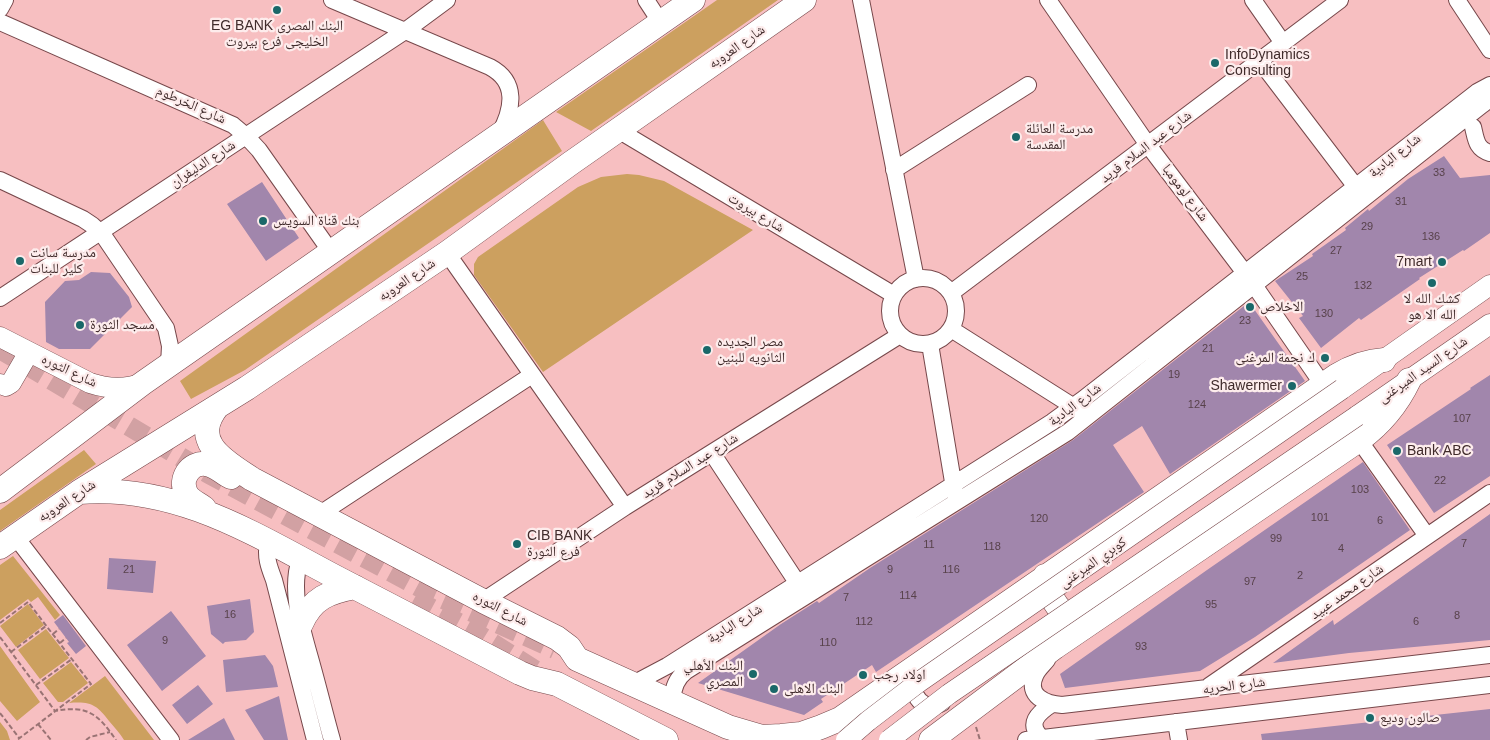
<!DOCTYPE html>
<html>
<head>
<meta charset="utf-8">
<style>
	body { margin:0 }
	canvas { display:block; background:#f7bfc1 }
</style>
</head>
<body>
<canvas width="1490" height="740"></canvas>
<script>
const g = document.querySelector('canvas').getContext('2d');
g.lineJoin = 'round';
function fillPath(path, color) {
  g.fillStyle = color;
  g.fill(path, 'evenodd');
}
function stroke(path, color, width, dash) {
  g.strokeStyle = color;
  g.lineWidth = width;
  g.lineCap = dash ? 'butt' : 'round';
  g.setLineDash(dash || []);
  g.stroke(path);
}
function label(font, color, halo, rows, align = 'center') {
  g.font = font + ' Helvetica,"Noto Naskh Arabic",sans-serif';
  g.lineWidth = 4.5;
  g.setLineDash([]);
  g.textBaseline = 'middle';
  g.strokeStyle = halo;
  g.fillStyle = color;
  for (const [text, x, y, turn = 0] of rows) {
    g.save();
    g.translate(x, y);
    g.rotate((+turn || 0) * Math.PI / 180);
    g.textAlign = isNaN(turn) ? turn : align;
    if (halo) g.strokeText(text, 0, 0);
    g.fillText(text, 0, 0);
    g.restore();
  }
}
const green = new Path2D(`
	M717,0H778L591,131L556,112Z
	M543,120L562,151L245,370L191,399L180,381Z
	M627,174L639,175L664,181L753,230L543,372L474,275V264L478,257L578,187L601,177Z
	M84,450L96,464L0,531V510Z
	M13,556L60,615L55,620L38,597L31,602L28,599L0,620V565Z
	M28,604L44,625L16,647L0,626Z
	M46,629L69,658L40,679L18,650Z
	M0,646L40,702L17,721L0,701Z
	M71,662L88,683L63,702H58L43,683Z
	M105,676L154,740H124C120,733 114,727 109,721C97,705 91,701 69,703Z
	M0,722L7,731L10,740H0Z`);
const building = new Path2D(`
	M1444,156L1460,178L1490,175V233L1464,251L1463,250L1419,278L1420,279L1361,320L1359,318L1321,348L1299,318L1303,316L1275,281L1313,256L1312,254L1346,230L1345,228L1368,209L1369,211L1408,179Z
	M262,182L299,238L266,261L227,204Z
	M91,272L110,273L129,297L132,307L90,349H59L46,342L45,302L65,281L79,280Z
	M1249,302L1305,381L1170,474L1142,426L1113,445L1144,492L876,672L872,665L821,699L823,702L804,715L698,683L781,624L817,601L819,603L870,568L1073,440Z
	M1490,375V476L1434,513L1387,445L1471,389L1470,388Z
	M1363,462L1410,530L1255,637L1200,671L1065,688L1060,674L1207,570Z
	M1490,514V640L1349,653L1273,663L1333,620L1334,625Z
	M109,558L156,561L153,593L107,589Z
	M250,599L254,632L246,640L225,642L223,644L211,634L207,606Z
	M171,611L206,656L162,691L127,645Z
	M63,615L86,646L76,654L67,643L69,642L54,622Z
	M265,655L273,666L278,687L226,692L223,660Z
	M198,685L213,704L187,724L172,705Z
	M279,696L288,740H264L245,710Z
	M1490,709V740H1262L1261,734Z
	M224,718L235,740H188Z`);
const majorTunnel = new Path2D(`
	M0,349L209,474L434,595L555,649
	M414,599L468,628L538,672`);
const path = new Path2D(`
	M0,623L28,602L91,684L17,740
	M53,634L59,629
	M0,637L55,711C88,705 98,714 116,740
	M60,643L66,638
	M11,652L46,626
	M36,685L72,659
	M0,713L20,739
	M38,724L51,740
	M976,727L980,740
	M86,740L90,737L110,732`);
const minor = new Path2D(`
	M332,0L490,67C518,82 513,109 500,133
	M646,0L661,23
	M861,0L916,279
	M1048,0L1148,145L1254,285L1323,385
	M1253,0L1283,43
	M1457,0L1490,50
	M0,9L5,0
	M0,22L233,125L246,136L259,150L331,252
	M1260,61L1356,187
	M1473,127C1476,139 1476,149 1490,153
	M618,130L894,295
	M894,170L1028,85
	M0,180L83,219L92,225L103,235L166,328L170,346L169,365
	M447,253L625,507
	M890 311a33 33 0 1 1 66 0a33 33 0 1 1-66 0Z
	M951,293L1340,0
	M0,298L405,31L447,0
	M951,329L1082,412
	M930,344L955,494
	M1359,440L1427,536
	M712,453L804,593
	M320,514L532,375
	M15,536L171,740
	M268,542C265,557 269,567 274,580L315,740
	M300,559C289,593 303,632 312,665C319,690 325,715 332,740
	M483,601L625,507L900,335
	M1047,660C1043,665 1037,670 1035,676C1026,696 1046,704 1062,705L1490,655
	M917,677C908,695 924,713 942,703
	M633,684L667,666L1052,422L1082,400L1477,92L1490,85
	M1209,686L1490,493
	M673,702C672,689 676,679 686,671L1068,432L1482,105L1490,99
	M1176,722L1179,740
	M1042,738C1026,724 1038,713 1052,704
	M1026,740L1490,685`);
const major = new Path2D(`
	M0,337L90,383C108,389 125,390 143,383
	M0,384L6,386L11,383L29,352
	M1342,389L1490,285
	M1357,416L1490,324`);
const highway = new Path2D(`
	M217,407C189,443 227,462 252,479L483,601L557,638L569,647L577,659L728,727L762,737L781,736L801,734L821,727L840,719L1336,376C1351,367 1366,361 1384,360
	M0,491L143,383L693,0
	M79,492C179,484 257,536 341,580C401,611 461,642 520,673L532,678L557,684L666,740
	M204,508C198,503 190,501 186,493C179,479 190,462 206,464C216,465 222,473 231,477
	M0,547L79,492L247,388L447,253L571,163L804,0
	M1045,576C1051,603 1059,613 1084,625
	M301,624C312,598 329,592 355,587
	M931,740L1055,647L1359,440C1381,424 1397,405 1409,380`);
const majorBridge = new Path2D(`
	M846,740L868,721L919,682L1342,389
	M889,740L949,694L1357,416`);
const markers = [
	[277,10,5,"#1a6869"],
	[1215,63,5,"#1a6869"],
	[1016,137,5,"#1a6869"],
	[263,221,5,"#1a6869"],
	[20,261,5,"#1a6869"],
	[1442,262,5,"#1a6869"],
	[1432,283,5,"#1a6869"],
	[1250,307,5,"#1a6869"],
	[80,325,5,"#1a6869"],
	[707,350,5,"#1a6869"],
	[1325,358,5,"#1a6869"],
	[1292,386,5,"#1a6869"],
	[1397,451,5,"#1a6869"],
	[517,544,5,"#1a6869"],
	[753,674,5,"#1a6869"],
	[863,675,5,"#1a6869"],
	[774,689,5,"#1a6869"],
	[1370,718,5,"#1a6869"]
];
const numberNames = [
	["33",1439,173],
	["31",1401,202],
	["29",1367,227],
	["136",1431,237],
	["27",1336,251],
	["25",1302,277],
	["132",1363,286],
	["130",1324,314],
	["23",1245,321],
	["21",1208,349],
	["19",1174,375],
	["124",1197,405],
	["107",1462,419],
	["22",1440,481],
	["103",1360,490],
	["101",1320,518],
	["120",1039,519],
	["6",1380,521],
	["99",1276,539],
	["7",1464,544],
	["11",929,545],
	["118",992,547],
	["4",1341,549],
	["21",129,570],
	["9",890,570],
	["116",951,570],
	["2",1300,576],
	["97",1250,582],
	["114",908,596],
	["7",846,598],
	["95",1211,605],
	["16",230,615],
	["8",1457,616],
	["112",864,622],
	["6",1416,622],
	["9",165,641],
	["110",828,643],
	["93",1141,647]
];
const poiNames = [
	["EG BANK البنك المصرى",277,26,"center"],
	["الخليجى فرع بيروت",277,42,"center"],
	["InfoDynamics",1225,55],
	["Consulting",1225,71],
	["مدرسة العائلة",1026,129],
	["المقدسة",1026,145],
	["بنك قناة السويس",273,221],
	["مدرسة سانت",30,253],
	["كلير للبنات",30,269],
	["7mart",1432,262,"right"],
	["كشك الله لا",1432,299,"center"],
	["الله الا هو",1432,315,"center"],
	["الاخلاص",1260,307],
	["مسجد الثورة",90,325],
	["مصر الجديده",717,342],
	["الثانويه للبنين",717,358],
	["ك نجمة المرغنى",1315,358,"right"],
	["Shawermer",1282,386,"right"],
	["Bank ABC",1407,451],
	["CIB BANK",527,536],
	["فرع الثورة",527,552],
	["البنك الأهلي",743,666,"right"],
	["المصري",743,682,"right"],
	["اولاد رجب",873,675],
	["البنك الاهلى",784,689],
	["صالون وديع",1380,718]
];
const streetNames = [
	["شارع العروبه",737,47,-35],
	["شارع الخرطوم",191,105,24],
	["شارع عبد السلام فريد",1146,147,-37],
	["شارع البادية",1395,156,-38],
	["شارع الدليفران",203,164,-33],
	["شارع لومومبا",1185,193,53],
	["شارع بيروت",756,213,31],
	["شارع العروبه",407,280,-34],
	["شارع السيد الميرغنى",1423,370,-35],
	["شارع الثوره",69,371,25],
	["شارع البادية",1075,405,-37],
	["شارع عبد السلام فريد",690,466,-32],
	["شارع العروبه",67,501,-33],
	["كوبري الميرغنى",1093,563,-35],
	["شارع محمد عبيد",1347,592,-35],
	["شارع الثوره",500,609,27],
	["شارع البادية",735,624,-32],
	["شارع الحريه",1234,686,-7]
];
fillPath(green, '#cca05f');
fillPath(building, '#a186ac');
stroke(majorTunnel, '#d2a1a3', 20, [20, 10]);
stroke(minor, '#77484b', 18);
stroke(major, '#77484b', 21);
stroke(highway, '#77484b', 25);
stroke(path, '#997374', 2, [5, 2.5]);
stroke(minor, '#fff', 16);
stroke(major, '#fff', 20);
stroke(highway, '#fff', 24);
stroke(majorBridge, '#77484b', 21, []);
stroke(majorBridge, '#fff', 20);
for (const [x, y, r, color] of markers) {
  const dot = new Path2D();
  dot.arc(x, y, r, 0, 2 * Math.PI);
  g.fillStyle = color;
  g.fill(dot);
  stroke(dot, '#fdecec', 2);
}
label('11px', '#58424b', null, numberNames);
label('14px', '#402b2b', '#fdecec', poiNames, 'left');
label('14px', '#402b2b', '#fdecec', streetNames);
</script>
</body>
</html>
